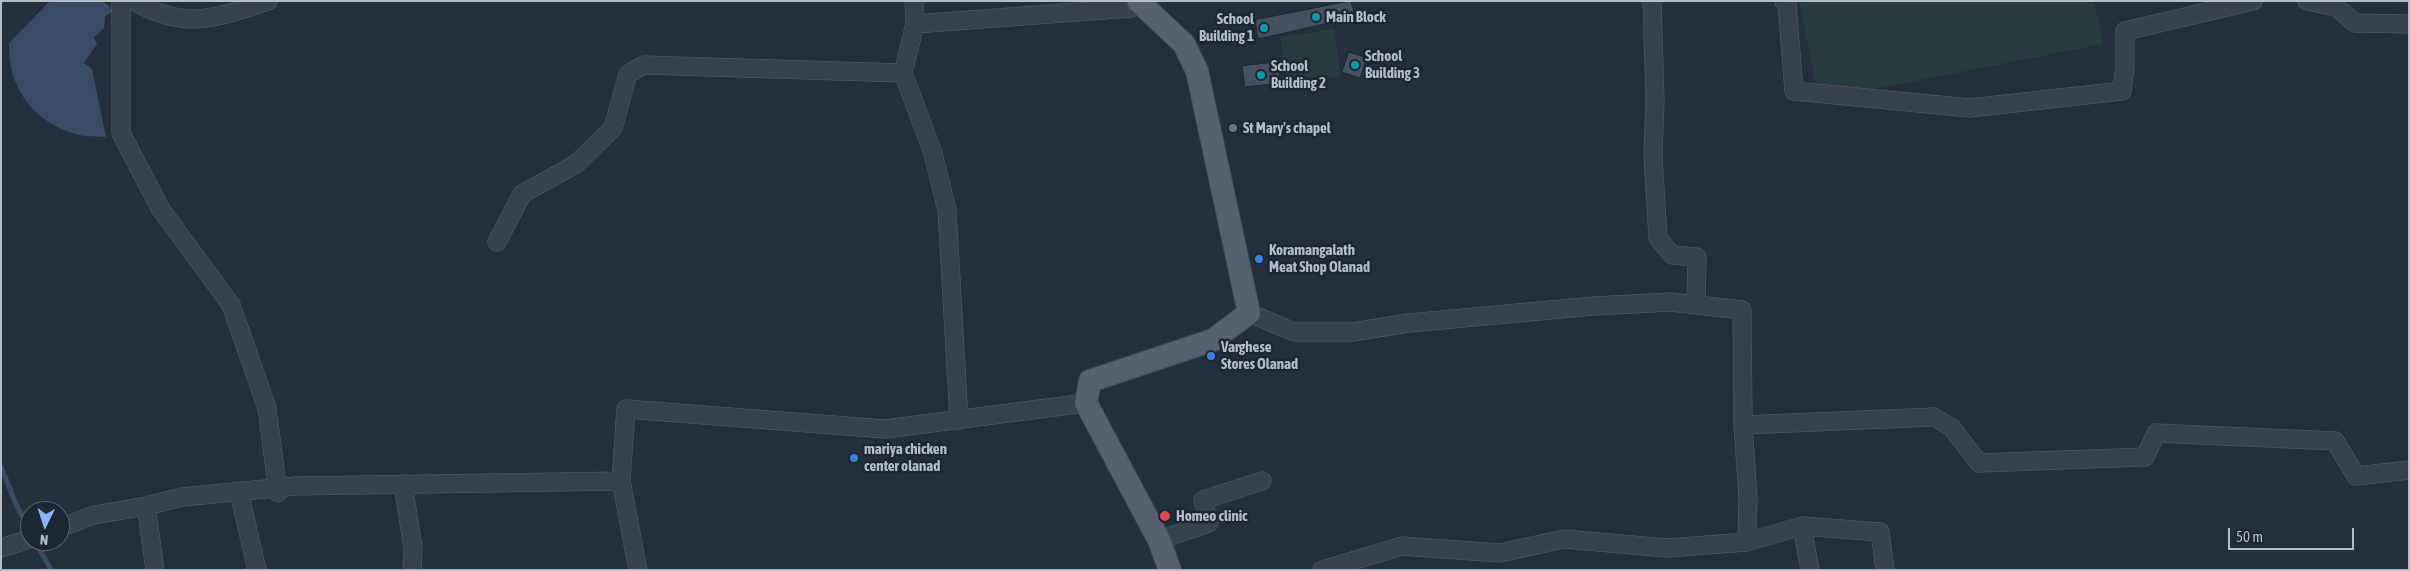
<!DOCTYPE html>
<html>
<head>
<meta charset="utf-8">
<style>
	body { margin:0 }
	#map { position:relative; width:2410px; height:571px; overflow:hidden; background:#242f3e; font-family:"Asap Condensed",sans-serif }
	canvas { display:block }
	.frame { position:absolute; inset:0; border:2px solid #b4bcc9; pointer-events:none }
	.north { position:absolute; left:20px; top:501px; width:50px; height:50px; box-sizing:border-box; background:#1d2633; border:1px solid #59626f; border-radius:50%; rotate:184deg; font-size:14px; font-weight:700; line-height:20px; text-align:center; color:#b4bcc9 }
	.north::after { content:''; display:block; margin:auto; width:18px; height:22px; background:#8ab4f8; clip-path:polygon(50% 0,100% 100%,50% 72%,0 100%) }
	.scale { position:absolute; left:2228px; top:528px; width:126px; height:22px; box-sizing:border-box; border:2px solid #b4bcc9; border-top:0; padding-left:6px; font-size:15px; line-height:18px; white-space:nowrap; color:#b4bcc9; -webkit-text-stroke:4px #1d2633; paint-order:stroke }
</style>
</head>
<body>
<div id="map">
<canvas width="2410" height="571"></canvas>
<div class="frame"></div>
<div class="north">N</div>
<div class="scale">50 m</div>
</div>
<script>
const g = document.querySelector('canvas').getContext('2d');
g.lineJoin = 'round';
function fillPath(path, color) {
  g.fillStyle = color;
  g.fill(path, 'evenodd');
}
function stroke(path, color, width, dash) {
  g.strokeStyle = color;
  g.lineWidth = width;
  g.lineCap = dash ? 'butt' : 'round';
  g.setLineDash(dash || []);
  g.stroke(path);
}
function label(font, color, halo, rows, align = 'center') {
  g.font = font + ' "Asap Condensed",sans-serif';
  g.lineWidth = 5;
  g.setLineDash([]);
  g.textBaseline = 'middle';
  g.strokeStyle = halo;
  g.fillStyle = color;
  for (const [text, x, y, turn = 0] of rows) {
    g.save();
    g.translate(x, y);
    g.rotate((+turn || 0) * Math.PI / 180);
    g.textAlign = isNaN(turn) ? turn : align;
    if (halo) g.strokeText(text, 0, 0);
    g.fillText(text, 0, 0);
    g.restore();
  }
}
const green = new Path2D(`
	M1799,1H2094L2103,44L1819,100Z
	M1334,29L1341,76L1287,84L1280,37Z`);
const water = new Path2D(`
	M50,1H103L114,11L105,16L104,28L94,37L97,44L84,63L92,69L106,137C96,136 84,137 75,134C32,121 8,87 9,43Z`);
const stream = new Path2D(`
	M1,467L16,504L30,531
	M35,541L51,570`);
const building = new Path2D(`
	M1351,1L1355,17L1258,39L1255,20Z
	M1349,52L1367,58L1360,78L1342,72Z
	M1278,62L1280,83L1245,87L1242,66Z`);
const minor = new Path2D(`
	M121,1V133L160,208L231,305L267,408L278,493
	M134,1C185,31 217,18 268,1
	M914,1L915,24L903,73L933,153L947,210L959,420
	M1652,1L1655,100L1653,156L1658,238L1672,255L1697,257L1696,305
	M1784,1L1787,4L1794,91L1970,108L2122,91L2125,67V31L2253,1
	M2307,1L2336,7L2355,23L2409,24
	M915,24L1131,8L1132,1
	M497,242L522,194L576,164L613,128L628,74L644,65L903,73
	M1249,313L1294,332H1352L1409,323L1594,306L1671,302L1742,310L1743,425L1934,417L1952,428L1979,463L2145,457L2156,433L2335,441L2356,476L2409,470
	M1743,425L1748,497L1747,542L1802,526L1810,570
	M621,481L638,570
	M403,484L413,548L412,570
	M239,492L257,570
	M146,506L155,570
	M1802,526L1880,532L1885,570
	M60,528L94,515L146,506L182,497L296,486L621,481L626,409L885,429L1086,403
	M1159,540L1209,523L1203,500L1262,481
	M1,548L30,539
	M1322,570L1402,546L1500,553L1564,539L1667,548L1747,542`);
const major = new Path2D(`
	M1138,1L1184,44L1197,71L1249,313L1213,340L1090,381L1086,403L1159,540L1170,570`);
const markers = [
	[1316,17,5,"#0f9aa8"],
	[1264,28,5,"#0f9aa8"],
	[1355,65,5,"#0f9aa8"],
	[1261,75,5,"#0f9aa8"],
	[1233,128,5,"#6b7280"],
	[1259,259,5,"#3f7fe0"],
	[1211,356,5,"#3f7fe0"],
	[854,458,5,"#3f7fe0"],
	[1165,516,6,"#e0444e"]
];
const poiNames = [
	["Main Block",1326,17],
	["School",1254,19,"right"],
	["Building 1",1254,36,"right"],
	["School",1365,56],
	["Building 3",1365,73],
	["School",1271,66],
	["Building 2",1271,83],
	["St Mary's chapel",1243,128],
	["Koramangalath",1269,250],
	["Meat Shop Olanad",1269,267],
	["Varghese",1221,347],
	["Stores Olanad",1221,364],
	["mariya chicken",864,449],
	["center olanad",864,466],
	["Homeo clinic",1176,516]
];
fillPath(green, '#263c3f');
fillPath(water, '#394c67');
stroke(stream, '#394c67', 5);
fillPath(building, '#455162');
stroke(building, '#1f2835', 1);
stroke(minor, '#565f6c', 19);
stroke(major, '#414a57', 24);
stroke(minor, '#38414e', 18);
stroke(major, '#56606e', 22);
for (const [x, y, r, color] of markers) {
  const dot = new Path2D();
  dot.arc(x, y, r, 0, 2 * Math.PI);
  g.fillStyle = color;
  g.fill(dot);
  stroke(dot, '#1d2633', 2);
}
label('bold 15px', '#b4bcc9', '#1d2633', poiNames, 'left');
</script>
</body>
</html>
